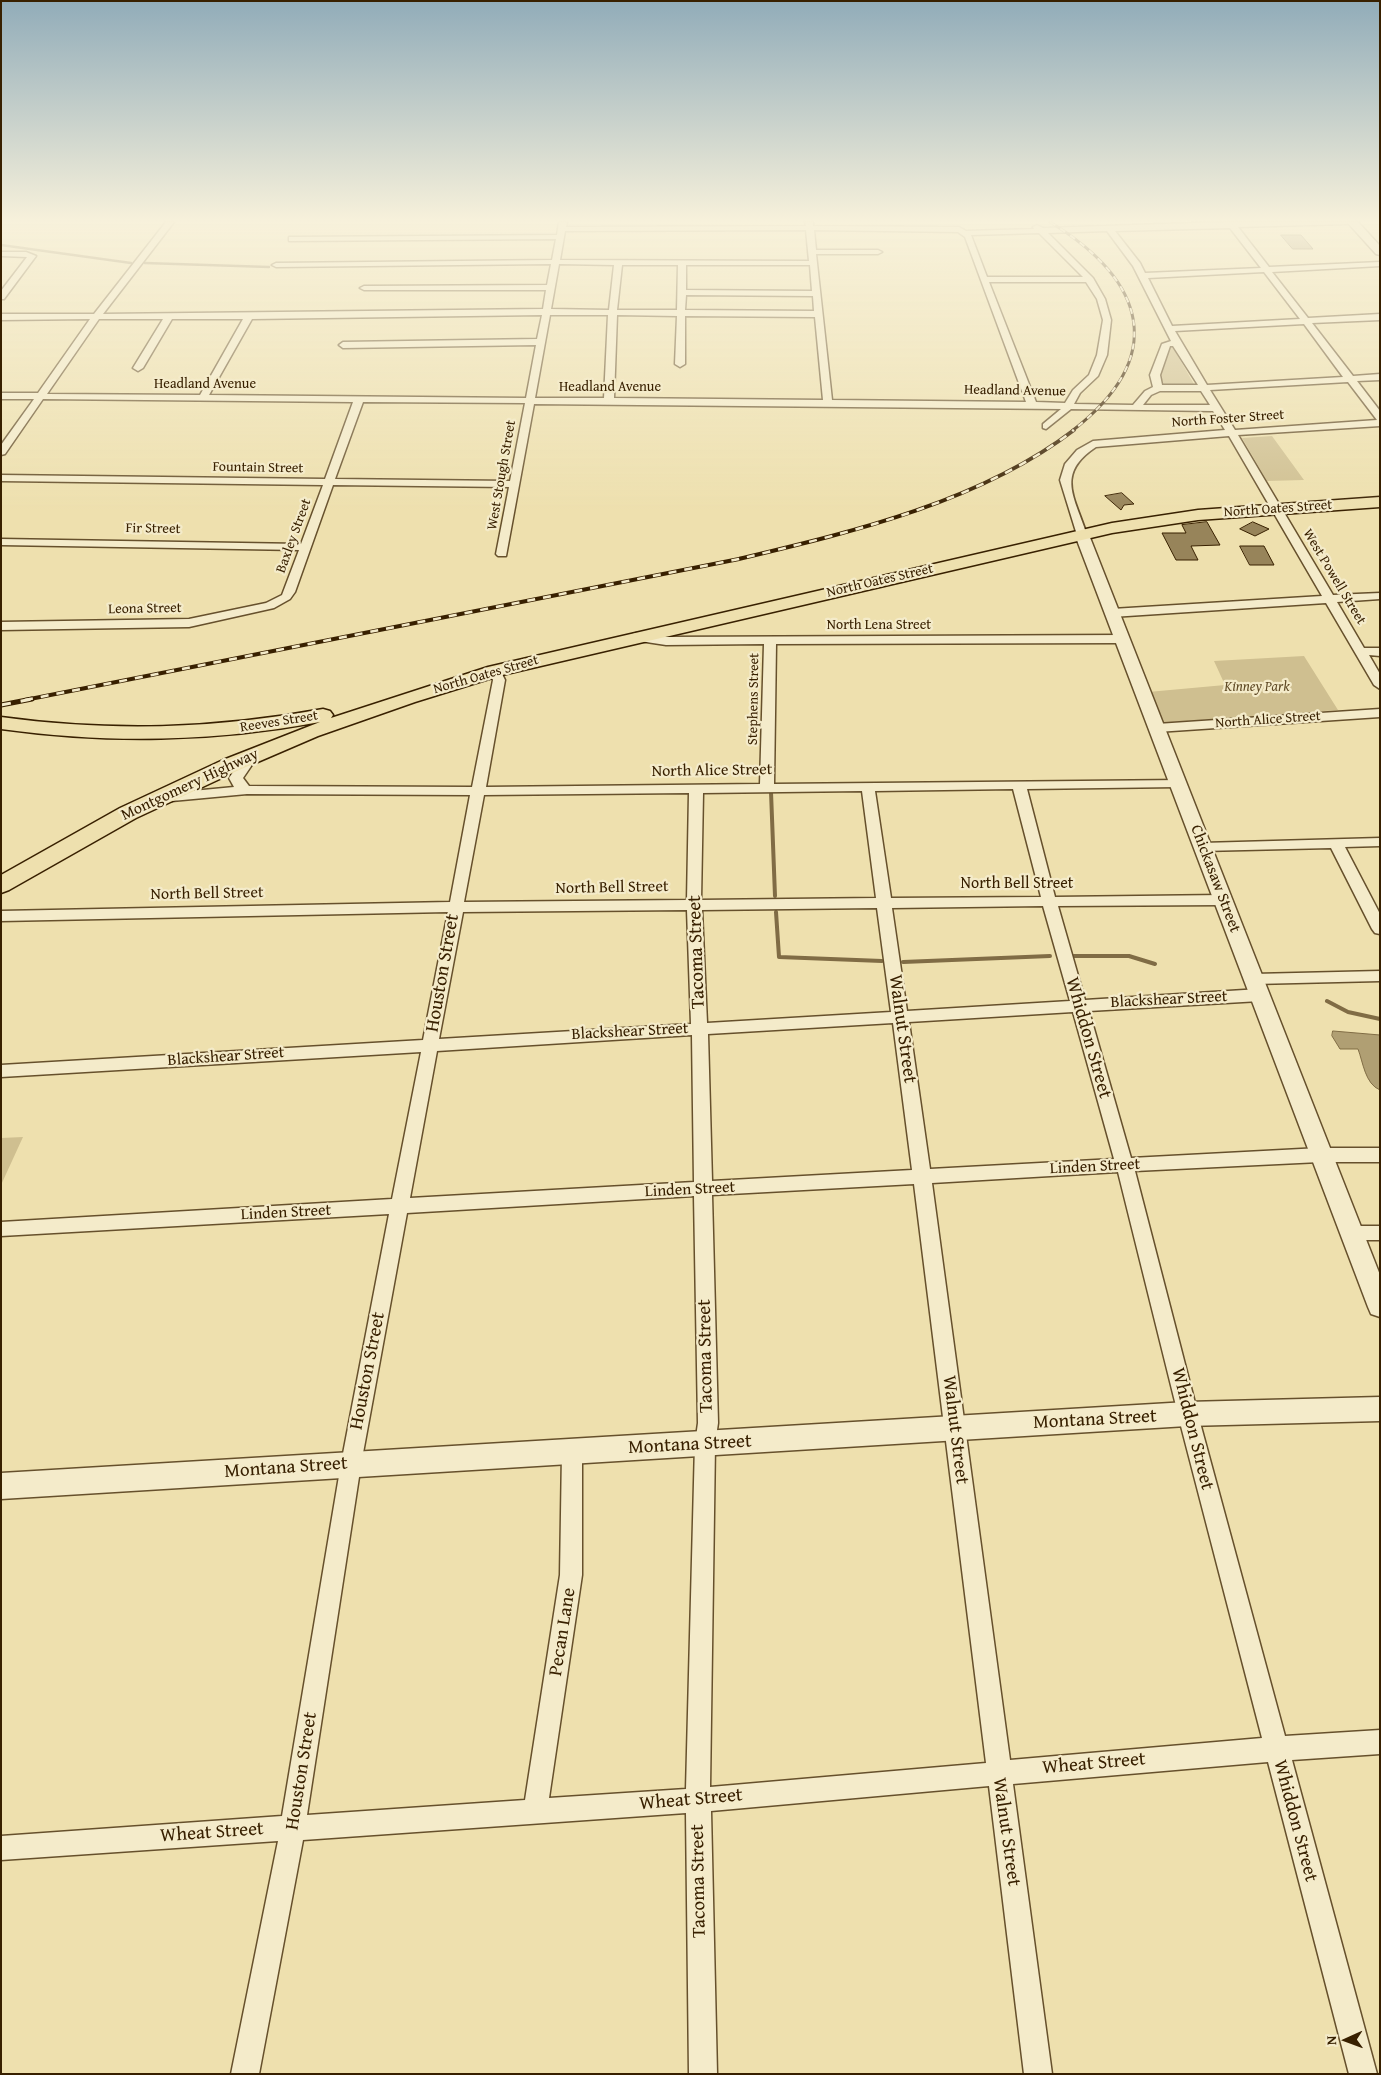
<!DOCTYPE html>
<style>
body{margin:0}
#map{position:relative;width:1381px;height:2075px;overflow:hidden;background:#eee0ae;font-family:"Gentium Book Plus",serif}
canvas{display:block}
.frame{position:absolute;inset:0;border:2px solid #382000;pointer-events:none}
.north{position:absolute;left:1321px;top:2015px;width:50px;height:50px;-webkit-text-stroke:4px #f4ebca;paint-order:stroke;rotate:268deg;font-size:14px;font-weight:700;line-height:20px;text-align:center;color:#382000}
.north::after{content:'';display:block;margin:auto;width:18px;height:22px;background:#382000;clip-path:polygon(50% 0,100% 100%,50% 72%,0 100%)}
</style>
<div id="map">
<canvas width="1381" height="2075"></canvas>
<div class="frame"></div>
<div class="north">N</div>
</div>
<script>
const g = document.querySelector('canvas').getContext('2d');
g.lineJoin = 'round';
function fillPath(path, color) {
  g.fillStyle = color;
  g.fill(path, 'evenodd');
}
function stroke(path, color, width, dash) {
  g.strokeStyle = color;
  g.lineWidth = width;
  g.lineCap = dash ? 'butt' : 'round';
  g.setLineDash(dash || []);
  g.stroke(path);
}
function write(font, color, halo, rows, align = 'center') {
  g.font = font + ' "Gentium Book Plus",serif';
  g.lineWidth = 4.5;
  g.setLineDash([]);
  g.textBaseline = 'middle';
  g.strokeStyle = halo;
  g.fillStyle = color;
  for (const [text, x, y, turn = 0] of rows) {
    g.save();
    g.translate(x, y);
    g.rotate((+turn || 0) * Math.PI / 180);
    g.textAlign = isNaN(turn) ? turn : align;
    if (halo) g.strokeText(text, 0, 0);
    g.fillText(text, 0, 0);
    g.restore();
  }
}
const green = new Path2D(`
 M 1169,346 L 1172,346 L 1194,384 L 1161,385 L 1159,376 Z
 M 1272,436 L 1304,480 L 1267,481 L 1242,438 Z
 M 1304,656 L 1338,710 L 1160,723 L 1148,692 L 1225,685 L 1214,661 Z
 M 23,1137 L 1,1185 L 1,1138 Z`);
const water = new Path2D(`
 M 1333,1031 L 1380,1035 L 1380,1090 C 1365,1084 1363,1062 1358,1049 L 1340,1049 L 1332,1036 Z`);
const streamFar1 = new Path2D(`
 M 1,245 L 131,263
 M 145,263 L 269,267`);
const stream = new Path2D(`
 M 771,792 L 775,896
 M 776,912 L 779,957 L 882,961
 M 1074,956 L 1129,956 L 1155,964
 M 903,962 L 1050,956
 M 1327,1001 L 1348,1012 L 1380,1019`);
const building = new Path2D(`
 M 1281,235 L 1301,235 L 1313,249 L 1293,249 Z
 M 1122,493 L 1134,504 L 1124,505 L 1121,510 L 1105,496 Z
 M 1207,522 L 1220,545 L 1191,546 L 1198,560 L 1176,560 L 1162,533 L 1186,533 L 1182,525 Z
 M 1253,522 L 1269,529 L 1255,536 L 1240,529 Z
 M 1240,546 L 1264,546 L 1274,565 L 1250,565 Z`);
const minor = new Path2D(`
 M 166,222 L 174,222 L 103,314 L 543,309 L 546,290 L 364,290 L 360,288 L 364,286 L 547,285 L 551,264 L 276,267 L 272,265 L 276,263 L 552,260 L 556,239 L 289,241 L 289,237 L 292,237 L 557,235 L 559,222 L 567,222 L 566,227 L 806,226 L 805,222 L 813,222 L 813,226 L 959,227 L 966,231 L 1034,229 L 1033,227 L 1037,225 L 1043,228 L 1226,222 L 1351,222 L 1347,224 L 1238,227 L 1269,267 L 1380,262 L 1380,266 L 1272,272 L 1308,318 L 1380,314 L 1380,320 L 1312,323 L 1353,376 L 1380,374 L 1380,380 L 1357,381 L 1380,411 L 1380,426 L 1238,435 L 1333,595 L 1380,593 L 1380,599 L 1337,602 L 1364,648 L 1380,648 L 1380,656 L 1369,655 L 1380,674 L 1380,689 L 1374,685 L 1326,603 L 1112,617 L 1106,613 L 1112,609 L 1322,596 L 1229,436 L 1096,447 C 1055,474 1075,497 1087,535 L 1082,538 L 1077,535 L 1060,480 L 1065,464 L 1077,450 L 1093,441 L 1225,430 L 1213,411 L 1071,409 L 1046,429 L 1043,428 L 1043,424 L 1061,409 L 534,404 L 506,556 L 498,556 L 496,554 L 509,487 L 333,485 L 295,592 L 290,599 L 274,608 L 189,627 L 1,630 L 1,622 L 189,619 L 266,603 L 282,595 L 299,550 L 1,545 L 1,539 L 301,544 L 323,485 L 1,481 L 1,475 L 325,479 L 353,402 L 43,399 L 5,454 L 1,455 L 1,445 L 34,399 L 1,399 L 1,393 L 38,393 L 90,319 L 1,320 L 1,314 L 94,314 ZM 1230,228 L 1261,268 L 1145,273 L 1140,263 L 1115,231 ZM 806,230 L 809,261 L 560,260 L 565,231 ZM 814,230 L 958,232 L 965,237 L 1026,402 L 832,400 L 816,254 L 878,254 L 882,252 L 878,250 L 816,250 ZM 1107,231 L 1133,266 L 1171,341 L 1162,344 L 1150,375 L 1153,387 L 1145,391 L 1133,405 L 1074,404 L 1080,393 L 1098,376 L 1107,355 L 1111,320 L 1105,299 L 1093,278 L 1048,233 ZM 1039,233 L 1083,277 L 987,277 L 971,235 ZM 559,264 L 614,265 L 609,310 L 551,309 ZM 622,265 L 678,265 L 677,310 L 617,310 ZM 686,265 L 810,265 L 812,291 L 686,290 ZM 1264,272 L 1300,319 L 1172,326 L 1148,278 ZM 989,282 L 1086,282 L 1097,299 L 1103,320 L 1097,355 L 1089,375 L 1073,390 L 1065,403 L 1036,402 ZM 686,295 L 813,296 L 814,311 L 685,310 ZM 542,315 L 537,339 L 343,342 L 339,345 L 343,348 L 536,345 L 526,398 L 209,395 L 252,319 ZM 550,315 L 608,315 L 604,398 L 535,398 ZM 617,315 L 677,316 L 675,364 L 680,367 L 685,364 L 685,316 L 815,317 L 823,400 L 614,398 ZM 99,319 L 163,319 L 133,368 L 138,371 L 143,368 L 172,319 L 243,319 L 200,395 L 47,394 ZM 1304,324 L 1343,377 L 1207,385 L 1175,331 ZM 1170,346 L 1173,346 L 1198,385 L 1162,385 L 1160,375 ZM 1348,382 L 1377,420 L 1235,430 L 1210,390 ZM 1160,391 L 1201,391 L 1210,405 L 1143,405 L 1151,395 ZM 363,402 L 525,403 L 510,481 L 335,479 Z
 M 1,252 L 26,252 L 36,256 L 4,299 L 1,299 L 1,291 L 27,257 L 1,256 Z
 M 637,633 L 666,637 L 1122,635 L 1128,639 L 1122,643 L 776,644 L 774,784 L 1183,780 L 1185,783 L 1183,786 L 1178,787 L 1027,789 L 1055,897 L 1223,895 L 1228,897 L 1230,900 L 1228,903 L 1223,905 L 1058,906 L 1085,1000 L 1260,989 L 1266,991 L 1268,995 L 1266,999 L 1260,1001 L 1089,1011 L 1131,1158 L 1320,1148 L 1380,1148 L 1380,1162 L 1320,1162 L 1135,1171 L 1202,1430 L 1285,1736 L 1380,1730 L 1380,1754 L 1292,1760 L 1377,2074 L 1349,2074 L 1268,1762 L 1013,1784 L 1052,2074 L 1024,2074 L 989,1786 L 711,1811 L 717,2074 L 689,2074 L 686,1813 L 303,1840 L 259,2074 L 231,2074 L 278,1841 L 1,1860 L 1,1836 L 282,1816 L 341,1464 L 389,1214 L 1,1236 L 1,1222 L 392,1199 L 421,1052 L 1,1077 L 1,1065 L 423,1040 L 448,912 L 1,921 L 1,911 L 450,902 L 470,795 L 247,794 L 161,802 L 154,798 L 161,794 L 234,787 L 229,778 L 246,753 L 251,752 L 258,756 L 243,778 L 249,786 L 472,787 L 493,680 L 489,671 L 495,667 L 499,668 L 505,680 L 486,787 L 760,784 L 764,644 L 666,645 L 633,640 L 631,637 L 633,634 ZM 1013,789 L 1041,897 L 891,898 L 875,791 ZM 862,791 L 876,898 L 701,900 L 703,793 ZM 689,793 L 687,900 L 464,902 L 484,795 ZM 1043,906 L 1070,1001 L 907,1011 L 892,908 ZM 877,908 L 891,1012 L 707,1023 L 702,910 ZM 687,910 L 691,1024 L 439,1039 L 463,912 ZM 1073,1012 L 1114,1159 L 930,1169 L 909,1022 ZM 893,1023 L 912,1170 L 712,1181 L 708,1034 ZM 692,1035 L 694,1182 L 410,1198 L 437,1051 ZM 1118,1172 L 1182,1430 L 1262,1738 L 1010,1760 L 932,1183 ZM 914,1184 L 986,1763 L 710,1787 L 715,1444 L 718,1423 L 712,1195 ZM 694,1196 L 698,1423 L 695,1444 L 686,1789 L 549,1798 L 582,1575 L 582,1452 L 579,1445 L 572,1443 L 565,1445 L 562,1452 L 560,1575 L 525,1800 L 307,1815 L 361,1464 L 407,1213 Z
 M 1380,709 L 1380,717 L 1157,732 L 1151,728 L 1157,724 Z
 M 1380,838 L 1380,846 L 1345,847 L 1380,914 L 1380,934 L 1375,933 L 1372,929 L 1331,848 L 1202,851 L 1197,850 L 1195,847 L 1197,844 L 1202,843 Z
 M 1380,971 L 1380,981 L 1254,984 L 1248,983 L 1246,979 L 1248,975 L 1254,974 Z
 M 1351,1226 L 1380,1226 L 1380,1240 L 1351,1240 L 1345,1238 L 1342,1233 L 1345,1228 Z`);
const tertiary = new Path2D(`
 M 1347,222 L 1358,222 L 1380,246 L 1380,255 L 1376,254 Z
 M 1082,531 L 1087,532 L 1089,535 L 1380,1275 L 1380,1317 L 1371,1314 L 1368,1307 L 1075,535 L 1077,532 Z
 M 1380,1397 L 1380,1421 L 1187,1426 L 1,1499 L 1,1473 L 1187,1402 Z`);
const primary = new Path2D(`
 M 1380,497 L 1380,507 L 1198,520 L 1112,533 L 502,675 L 415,702 L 318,736 L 239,770 L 136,818 L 9,890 L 1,893 L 1,875 L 120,808 L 223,760 L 320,722 C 212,742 110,744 1,729 L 1,717 C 112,732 214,729 323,709 L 330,711 L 333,715 L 331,718 L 488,667 L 1112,523 L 1198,510 Z`);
const railFar2 = new Path2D(`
 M 1050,222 C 1146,281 1169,356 1072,431`);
const railFar1 = new Path2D(`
 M 25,700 L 739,559 C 852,532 980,502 1074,430`);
const rail = new Path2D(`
 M 1,705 L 32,699`);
const farStreetnames = [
 ["Headland Avenue",205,384],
 ["Headland Avenue",610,387],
 ["Headland Avenue",1015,391,1],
 ["North Foster Street",1228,419,-4],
 ["Fountain Street",258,468,1],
 ["West Stough Street",502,475,-80],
 ["North Oates Street",1278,509,-4],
 ["Fir Street",153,529,1],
 ["Baxley Street",294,536,-70],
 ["West Powell Street",1334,577,59],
 ["North Oates Street",880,581,-13],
 ["Leona Street",145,609,-1],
 ["North Lena Street",879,625],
 ["North Oates Street",486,675,-16],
 ["Stephens Street",754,699,-89],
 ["North Alice Street",1268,720,-4],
 ["Reeves Street",279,722,-9]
];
const farParknames = [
 ["Kinney Park",1257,687]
];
const streetNames = [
 ["North Alice Street",712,771,-1],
 ["Montgomery Highway",190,785,-25],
 ["Chickasaw Street",1215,879,69],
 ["North Bell Street",1017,884],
 ["North Bell Street",612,888,-1],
 ["North Bell Street",207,894,-1],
 ["Blackshear Street",1169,1000,-3],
 ["Blackshear Street",630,1032,-3],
 ["Blackshear Street",226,1057,-4],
 ["Linden Street",1095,1167,-3],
 ["Linden Street",690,1190,-3],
 ["Linden Street",286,1213,-3]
];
const nearStreetnames = [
 ["Tacoma Street",697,952,-92],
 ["Houston Street",443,973,-80],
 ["Walnut Street",902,1029,82],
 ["Whiddon Street",1088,1038,74],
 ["Tacoma Street",706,1356,-91],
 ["Houston Street",368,1371,-79],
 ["Montana Street",1095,1420,-3],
 ["Whiddon Street",1192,1429,76],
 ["Walnut Street",955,1430,83],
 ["Montana Street",690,1445,-3],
 ["Montana Street",286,1468,-4],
 ["Pecan Lane",563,1632,-81],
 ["Wheat Street",1094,1764,-5],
 ["Houston Street",302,1771,-81],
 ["Wheat Street",691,1800,-5],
 ["Whiddon Street",1295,1821,75],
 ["Walnut Street",1006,1832,82],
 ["Wheat Street",212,1833,-4],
 ["Tacoma Street",699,1881,-91]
];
fillPath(green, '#cfbf90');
fillPath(water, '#b09f73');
stroke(water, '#806c45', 1);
stroke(streamFar1, '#806c45', 2.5);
stroke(stream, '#806c45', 4);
fillPath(building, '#97845a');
stroke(building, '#382000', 1);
stroke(minor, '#66502c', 3);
stroke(tertiary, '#66502c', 3);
stroke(primary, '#382000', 3);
fillPath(minor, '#f4ebca');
fillPath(tertiary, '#f4ebca');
fillPath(primary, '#eee0ae');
stroke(railFar2, '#382000', 3);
stroke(railFar1, '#382000', 4);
stroke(rail, '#382000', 5);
stroke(railFar2, '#f4ebca', 2, [6]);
stroke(railFar1, '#f4ebca', 2.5, [8]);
stroke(rail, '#f4ebca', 3, [10]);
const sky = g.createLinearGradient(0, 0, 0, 513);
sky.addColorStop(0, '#91acb9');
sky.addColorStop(0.43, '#f7f1db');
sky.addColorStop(1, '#f7f1db00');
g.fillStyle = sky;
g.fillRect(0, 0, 1381, 513);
write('14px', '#382000', '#f4ebca', farStreetnames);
write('italic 14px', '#5e4824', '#f4ebca', farParknames);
write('16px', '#382000', '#f4ebca', streetNames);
write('19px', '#382000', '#f4ebca', nearStreetnames);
</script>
